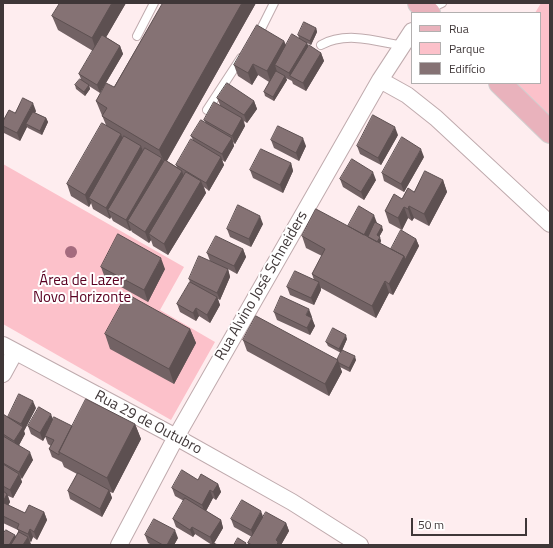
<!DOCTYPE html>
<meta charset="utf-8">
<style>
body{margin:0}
#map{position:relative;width:553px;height:548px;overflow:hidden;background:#feedef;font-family:"Titillium Web",sans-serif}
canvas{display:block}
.frame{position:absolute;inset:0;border:4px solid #3f3738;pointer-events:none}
.legend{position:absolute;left:411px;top:12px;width:130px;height:72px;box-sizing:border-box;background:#fff;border:1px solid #b2afaf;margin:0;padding:5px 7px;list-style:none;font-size:12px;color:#3f3738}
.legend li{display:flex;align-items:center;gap:8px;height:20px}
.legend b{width:20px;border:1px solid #b2afaf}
.scale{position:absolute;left:411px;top:518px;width:116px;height:18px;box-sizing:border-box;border:2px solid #3f3738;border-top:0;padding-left:5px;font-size:12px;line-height:14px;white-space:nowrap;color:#3f3738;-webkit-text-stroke:3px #fff;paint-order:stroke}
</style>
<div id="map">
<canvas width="553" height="548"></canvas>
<div class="frame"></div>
<ul class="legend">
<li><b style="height:5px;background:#e9b2bc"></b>Rua</li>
<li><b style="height:11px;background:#fcc1ca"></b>Parque</li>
<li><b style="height:11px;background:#857274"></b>Edifício</li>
</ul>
<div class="scale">50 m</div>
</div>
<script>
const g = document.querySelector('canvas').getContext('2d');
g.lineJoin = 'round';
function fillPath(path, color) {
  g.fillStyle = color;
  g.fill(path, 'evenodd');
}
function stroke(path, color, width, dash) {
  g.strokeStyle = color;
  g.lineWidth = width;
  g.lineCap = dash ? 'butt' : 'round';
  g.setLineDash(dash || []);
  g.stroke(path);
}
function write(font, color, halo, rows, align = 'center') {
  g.font = font + ' "Titillium Web",sans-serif';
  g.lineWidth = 4;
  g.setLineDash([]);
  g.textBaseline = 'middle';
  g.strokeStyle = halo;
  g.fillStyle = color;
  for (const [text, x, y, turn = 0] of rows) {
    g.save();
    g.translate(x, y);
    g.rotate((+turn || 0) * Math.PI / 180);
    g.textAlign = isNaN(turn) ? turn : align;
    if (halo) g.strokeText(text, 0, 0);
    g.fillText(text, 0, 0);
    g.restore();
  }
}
const green = new Path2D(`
 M 541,3 L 550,3 L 550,132 L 500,83 L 540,83 L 540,13 L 535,13 Z
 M 3,164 L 184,267 L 160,310 L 215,342 L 171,420 L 3,324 Z`);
const lane = new Path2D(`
 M 427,10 L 442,3
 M 256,35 L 262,27 L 274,3
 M 137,36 L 154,3
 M 321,45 C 346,31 376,41 403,46
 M 207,110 L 241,58`);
const street = new Path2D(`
 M 380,80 L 407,95 L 436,118 L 550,224
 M 3,345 L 176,437 L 292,502 L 360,545
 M 3,374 L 15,352
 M 119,545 L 176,437 L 380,80 L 412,31`);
const primary = new Path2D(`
 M 419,3 L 429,13
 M 500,83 L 550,132`);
const trees = [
 [71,252]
];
const wall = new Path2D(`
 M 60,3 L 126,3 L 106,37 L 120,46 L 123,54 L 100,93 L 89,86 L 90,89 L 85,96 L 76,89 L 75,85 L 81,79 L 79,74 L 93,51 L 58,30 L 52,16 Z
 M 163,3 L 256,3 L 167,161 L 177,167 L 176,165 L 193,140 L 191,136 L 206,123 L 204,120 L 220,105 L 217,98 L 254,101 L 257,109 L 247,123 L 244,121 L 245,126 L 235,144 L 233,142 L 234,146 L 225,162 L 222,160 L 224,165 L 209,191 L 204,187 L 206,193 L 168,255 L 153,246 L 151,240 L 149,243 L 132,232 L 131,230 L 130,231 L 113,221 L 111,217 L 110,219 L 93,209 L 91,203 L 89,207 L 71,196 L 67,184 L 106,125 L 96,101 L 114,87 Z
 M 316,28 L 317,32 L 311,45 L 307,43 L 308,46 L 321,53 L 324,61 L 306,91 L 293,84 L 292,81 L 286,78 L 287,80 L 274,101 L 265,96 L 264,92 L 269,82 L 258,75 L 252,85 L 238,76 L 234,65 L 284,41 L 286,45 L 299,38 L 298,35 Z
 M 36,111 L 35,113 L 46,118 L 48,122 L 42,135 L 28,128 L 27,127 L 20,141 L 4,133 L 3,130 L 3,121 L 15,113 Z
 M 398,135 L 381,165 L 360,154 L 357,146 Z
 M 271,140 L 306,146 L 299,161 L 274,148 Z
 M 424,157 L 404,192 L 384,181 L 382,173 Z
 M 291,163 L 293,171 L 283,193 L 253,178 L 250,170 Z
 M 340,179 L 376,180 L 364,200 L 343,187 Z
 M 443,180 L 447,192 L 429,226 L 414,218 L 412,221 L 408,218 L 402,230 L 389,223 L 385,211 L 402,199 L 414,192 Z
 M 377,223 L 383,230 L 379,237 L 381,241 L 380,244 L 391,249 L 416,239 L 419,246 L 393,295 L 389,293 L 376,318 L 321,288 L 321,290 L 314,305 L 290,295 L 287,287 L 314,280 L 312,274 L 322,256 L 306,248 L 302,236 L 348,226 Z
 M 263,224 L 251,247 L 230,237 L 227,229 Z
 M 243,249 L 246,257 L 237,274 L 228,269 L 230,277 L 220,300 L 218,299 L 220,305 L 210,323 L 199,316 L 196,321 L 180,312 L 177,304 L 190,282 L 189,279 L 222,267 L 210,261 L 207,253 Z
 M 101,267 L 165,269 L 148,302 L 105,278 Z
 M 274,312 L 312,317 L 311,318 L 315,326 L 310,335 L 277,320 Z
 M 190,329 L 196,343 L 174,384 L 110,349 L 105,334 Z
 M 347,339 L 342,350 L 356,360 L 350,372 L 340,367 L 342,372 L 329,396 L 247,351 L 243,340 L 337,360 L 341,353 L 328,346 L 326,342 Z
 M 36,408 L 24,431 L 25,434 L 19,445 L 33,460 L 21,479 L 22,482 L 13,498 L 8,496 L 10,502 L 8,505 L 25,513 L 44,512 L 47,520 L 37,540 L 33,537 L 31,542 L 30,541 L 31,545 L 3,545 L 15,535 L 16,537 L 18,532 L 18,530 L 3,523 L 3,415 L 8,417 Z
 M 53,420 L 72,426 L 135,424 L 141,439 L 113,493 L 110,492 L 112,498 L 102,517 L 70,499 L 68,491 L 77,474 L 64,467 L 62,462 L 52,457 L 49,449 L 51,446 L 48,444 L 45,436 L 43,441 L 31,434 L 28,426 Z
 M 198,480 L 218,484 L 221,492 L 216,500 L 213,498 L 206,511 L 221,520 L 223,528 L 214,543 L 212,545 L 195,534 L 193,537 L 176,527 L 173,519 L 184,501 L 175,496 L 172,488 Z
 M 263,517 L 286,523 L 289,531 L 281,545 L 249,545 L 248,543 L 252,537 L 234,527 L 231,519 Z
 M 145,535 L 178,538 L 174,545 L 152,545 L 148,543 Z`);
const shadedWall = new Path2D(`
 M 112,3 L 126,3 L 97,53 L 92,38 Z
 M 242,3 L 256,3 L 165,164 L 159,150 Z
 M 316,28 L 317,32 L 311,45 L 310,41 Z
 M 284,41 L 288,52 L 275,65 L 277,72 L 271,83 L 267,71 Z
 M 307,43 L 310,50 L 290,76 L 292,81 L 289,73 Z
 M 120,46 L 123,54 L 100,93 L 97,85 Z
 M 321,53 L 324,61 L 306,91 L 303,83 Z
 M 253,64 L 258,75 L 252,85 L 248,73 Z
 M 285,76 L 287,80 L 274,101 L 273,97 Z
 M 89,85 L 90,89 L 85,96 L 84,92 Z
 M 254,101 L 257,109 L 247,123 L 244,115 Z
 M 33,103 L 36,111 L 28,125 L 26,124 L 27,127 L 20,141 L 17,133 Z
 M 46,118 L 48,122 L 42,135 L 40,131 Z
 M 242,118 L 245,126 L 235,144 L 232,136 Z
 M 395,127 L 398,135 L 381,165 L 378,158 Z
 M 121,134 L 125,146 L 89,198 L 91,203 L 89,207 L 85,195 Z
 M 232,138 L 234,146 L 225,162 L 222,154 Z
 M 303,138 L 306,146 L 299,161 L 296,153 Z
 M 141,146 L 145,157 L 108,210 L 111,217 L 110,219 L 106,208 Z
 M 421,149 L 424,157 L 404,192 L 401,184 Z
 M 221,157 L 224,165 L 209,191 L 206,183 Z
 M 162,158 L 166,170 L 128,221 L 131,230 L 130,231 L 126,220 Z
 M 291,163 L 293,171 L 283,193 L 280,185 Z
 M 182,171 L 186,182 L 149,234 L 151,240 L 149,243 L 145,232 Z
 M 373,172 L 376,180 L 364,200 L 361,192 Z
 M 443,180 L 447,192 L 429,226 L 424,214 Z
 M 201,181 L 206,193 L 168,255 L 164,244 Z
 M 409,206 L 414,218 L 412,221 L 408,209 Z
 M 404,207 L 408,218 L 402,230 L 398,218 Z
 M 374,215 L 377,223 L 367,241 L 363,236 Z
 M 260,216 L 263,224 L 251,247 L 249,239 Z
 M 382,226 L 383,230 L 378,239 L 377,235 Z
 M 380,237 L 381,241 L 377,250 L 376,246 Z
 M 416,239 L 419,246 L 393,295 L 389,284 L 404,256 Z
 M 243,249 L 246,257 L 237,274 L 234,266 Z
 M 161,258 L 165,269 L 148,302 L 144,290 Z
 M 228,269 L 230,277 L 220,300 L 217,293 Z
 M 385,281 L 389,293 L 376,318 L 372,306 Z
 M 319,282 L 321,290 L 314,305 L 311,298 Z
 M 217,297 L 220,305 L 210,323 L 207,315 Z
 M 196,308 L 199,316 L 196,321 L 193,313 Z
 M 309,309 L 312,317 L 309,323 L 306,315 Z
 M 312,318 L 315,326 L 310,335 L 307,328 Z
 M 190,329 L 196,343 L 174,384 L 169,369 Z
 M 346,335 L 347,339 L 341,353 L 339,349 Z
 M 355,356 L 356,360 L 350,372 L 349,368 Z
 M 338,360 L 342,372 L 329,396 L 325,384 Z
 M 33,401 L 36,408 L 24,431 L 25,434 L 17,449 L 14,441 L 23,427 L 21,424 Z
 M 51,414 L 54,422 L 43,441 L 40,433 Z
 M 135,424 L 141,439 L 113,493 L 107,478 Z
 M 30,452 L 33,460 L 22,479 L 19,472 Z
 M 19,474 L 22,482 L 13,498 L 10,490 Z
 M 218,484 L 221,492 L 216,500 L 213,492 Z
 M 109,490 L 112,498 L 102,517 L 100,509 Z
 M 210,490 L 213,498 L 205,513 L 202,505 Z
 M 7,494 L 10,502 L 3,516 L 3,502 Z
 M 261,511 L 264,519 L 254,538 L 251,530 Z
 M 44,512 L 47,520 L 37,540 L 34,532 Z
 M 221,520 L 223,528 L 213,545 L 210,537 Z
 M 286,523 L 289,531 L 281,545 L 277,545 L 276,540 Z
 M 192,527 L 195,534 L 193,537 L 190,530 Z
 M 30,529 L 33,537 L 31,542 L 28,534 Z
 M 175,530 L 178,538 L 174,545 L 167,545 Z
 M 15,535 L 18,543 L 17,545 L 9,545 Z
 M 28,537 L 31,545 L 23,545 Z`);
const building = new Path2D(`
 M 60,3 L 112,3 L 92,38 L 52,16 Z
 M 163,3 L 242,3 L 159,150 L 102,116 L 107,108 L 96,101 L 106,83 L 114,87 Z
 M 304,22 L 316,28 L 310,41 L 298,35 Z
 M 257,25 L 284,41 L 267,71 L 253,64 L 248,73 L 234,65 Z
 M 292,34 L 307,43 L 289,73 L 275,65 Z
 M 102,35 L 120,46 L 97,85 L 79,74 Z
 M 309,45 L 321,53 L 303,83 L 290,76 Z
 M 276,71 L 285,76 L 273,97 L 264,92 Z
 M 80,79 L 89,85 L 84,92 L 75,85 Z
 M 227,83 L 254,101 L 244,115 L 217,98 Z
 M 23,98 L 33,103 L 17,133 L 3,126 L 3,121 L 9,110 L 15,113 Z
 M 214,102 L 242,118 L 232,136 L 204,120 Z
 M 33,112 L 46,118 L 40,131 L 26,124 Z
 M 373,115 L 395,127 L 378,158 L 357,146 Z
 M 201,120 L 232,138 L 222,154 L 191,136 Z
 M 102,123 L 121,134 L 85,195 L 67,184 Z
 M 278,126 L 303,138 L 296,153 L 271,140 Z
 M 124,136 L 141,146 L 106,208 L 89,198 Z
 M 402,137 L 421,149 L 401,184 L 382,173 Z
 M 191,139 L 221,157 L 206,183 L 176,165 Z
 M 145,148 L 162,158 L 126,220 L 108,210 Z
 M 261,149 L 291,163 L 280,185 L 250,170 Z
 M 352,159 L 373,172 L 361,192 L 340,179 Z
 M 165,160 L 182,171 L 145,232 L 128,221 Z
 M 425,171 L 443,180 L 424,214 L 409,206 L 408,209 L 404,207 L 398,218 L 385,211 L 394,194 L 402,199 L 408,188 L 414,192 Z
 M 186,172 L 201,181 L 164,244 L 149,234 Z
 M 238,205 L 260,216 L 249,239 L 227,229 Z
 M 359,206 L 374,215 L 364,235 L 348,226 Z
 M 316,209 L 404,256 L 389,284 L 385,281 L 372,306 L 312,274 L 325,249 L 302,236 Z
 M 375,222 L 382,226 L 377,235 L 380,237 L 377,242 L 368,237 Z
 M 401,230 L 416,239 L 405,260 L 404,256 L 391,249 Z
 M 118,234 L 161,258 L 144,290 L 101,267 Z
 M 216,236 L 243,249 L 234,266 L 207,253 Z
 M 199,256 L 228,269 L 217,293 L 189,279 Z
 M 295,271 L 319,282 L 311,298 L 287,287 Z
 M 190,282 L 217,297 L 207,315 L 196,308 L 193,313 L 177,304 Z
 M 127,294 L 190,329 L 169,369 L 105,334 Z
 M 281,296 L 309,309 L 306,315 L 312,318 L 307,328 L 274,312 Z
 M 256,316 L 338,360 L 325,384 L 243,340 Z
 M 333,328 L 346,335 L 339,349 L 326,342 Z
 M 342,350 L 355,356 L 349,368 L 339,363 L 337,360 Z
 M 19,394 L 33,401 L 21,424 L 8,417 Z
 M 86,399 L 135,424 L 107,478 L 59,452 Z
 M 39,407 L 51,414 L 40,433 L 28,426 Z
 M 3,414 L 23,427 L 14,441 L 3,434 Z
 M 54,417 L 72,426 L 59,452 L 59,455 L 49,449 L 54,440 L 45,436 Z
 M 3,436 L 30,452 L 19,472 L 3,463 Z
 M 3,464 L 19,474 L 10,490 L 3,486 Z
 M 182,470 L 198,480 L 201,474 L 218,484 L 213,492 L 210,490 L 202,505 L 172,488 Z
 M 78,473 L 109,490 L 100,509 L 68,491 Z
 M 3,491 L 7,494 L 3,502 Z
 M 185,498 L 221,520 L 210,537 L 192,527 L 190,530 L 173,519 Z
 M 242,500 L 261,511 L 251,530 L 231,519 Z
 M 4,503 L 25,513 L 29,505 L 44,512 L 34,532 L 30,529 L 28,534 L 17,529 L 19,524 L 3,516 L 3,506 Z
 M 266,512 L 286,523 L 276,540 L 278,542 L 277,545 L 252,545 L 248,543 Z
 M 154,519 L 175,530 L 167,545 L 163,545 L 145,535 Z
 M 6,530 L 15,535 L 9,545 L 3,545 L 3,534 Z
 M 19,532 L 28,537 L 23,545 L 11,545 Z
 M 238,538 L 246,543 L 245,545 L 234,545 Z
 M 213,543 L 218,545 L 212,545 Z`);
const parkNames = [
 ["Área de Lazer",82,281],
 ["Novo Horizonte",82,298]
];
const streetNames = [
 ["Rua Alvino José Schneiders",262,286,-60],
 ["Rua 29 de Outubro",148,423,28]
];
fillPath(green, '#fcc1ca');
stroke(lane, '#bfaaad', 10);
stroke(street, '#bfaaad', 18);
stroke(primary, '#d1cfcf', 24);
stroke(lane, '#fff', 8);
stroke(street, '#fff', 16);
stroke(primary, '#e9b2bc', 22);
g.fillStyle = '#a46b7e';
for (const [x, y] of trees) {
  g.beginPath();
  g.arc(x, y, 6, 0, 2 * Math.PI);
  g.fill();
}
fillPath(wall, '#726264');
fillPath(shadedWall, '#5d5051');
fillPath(building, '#857274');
stroke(building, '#5d5051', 1);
write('15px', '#5a0021', '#fff', parkNames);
write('15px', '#3f3738', '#fff', streetNames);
</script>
